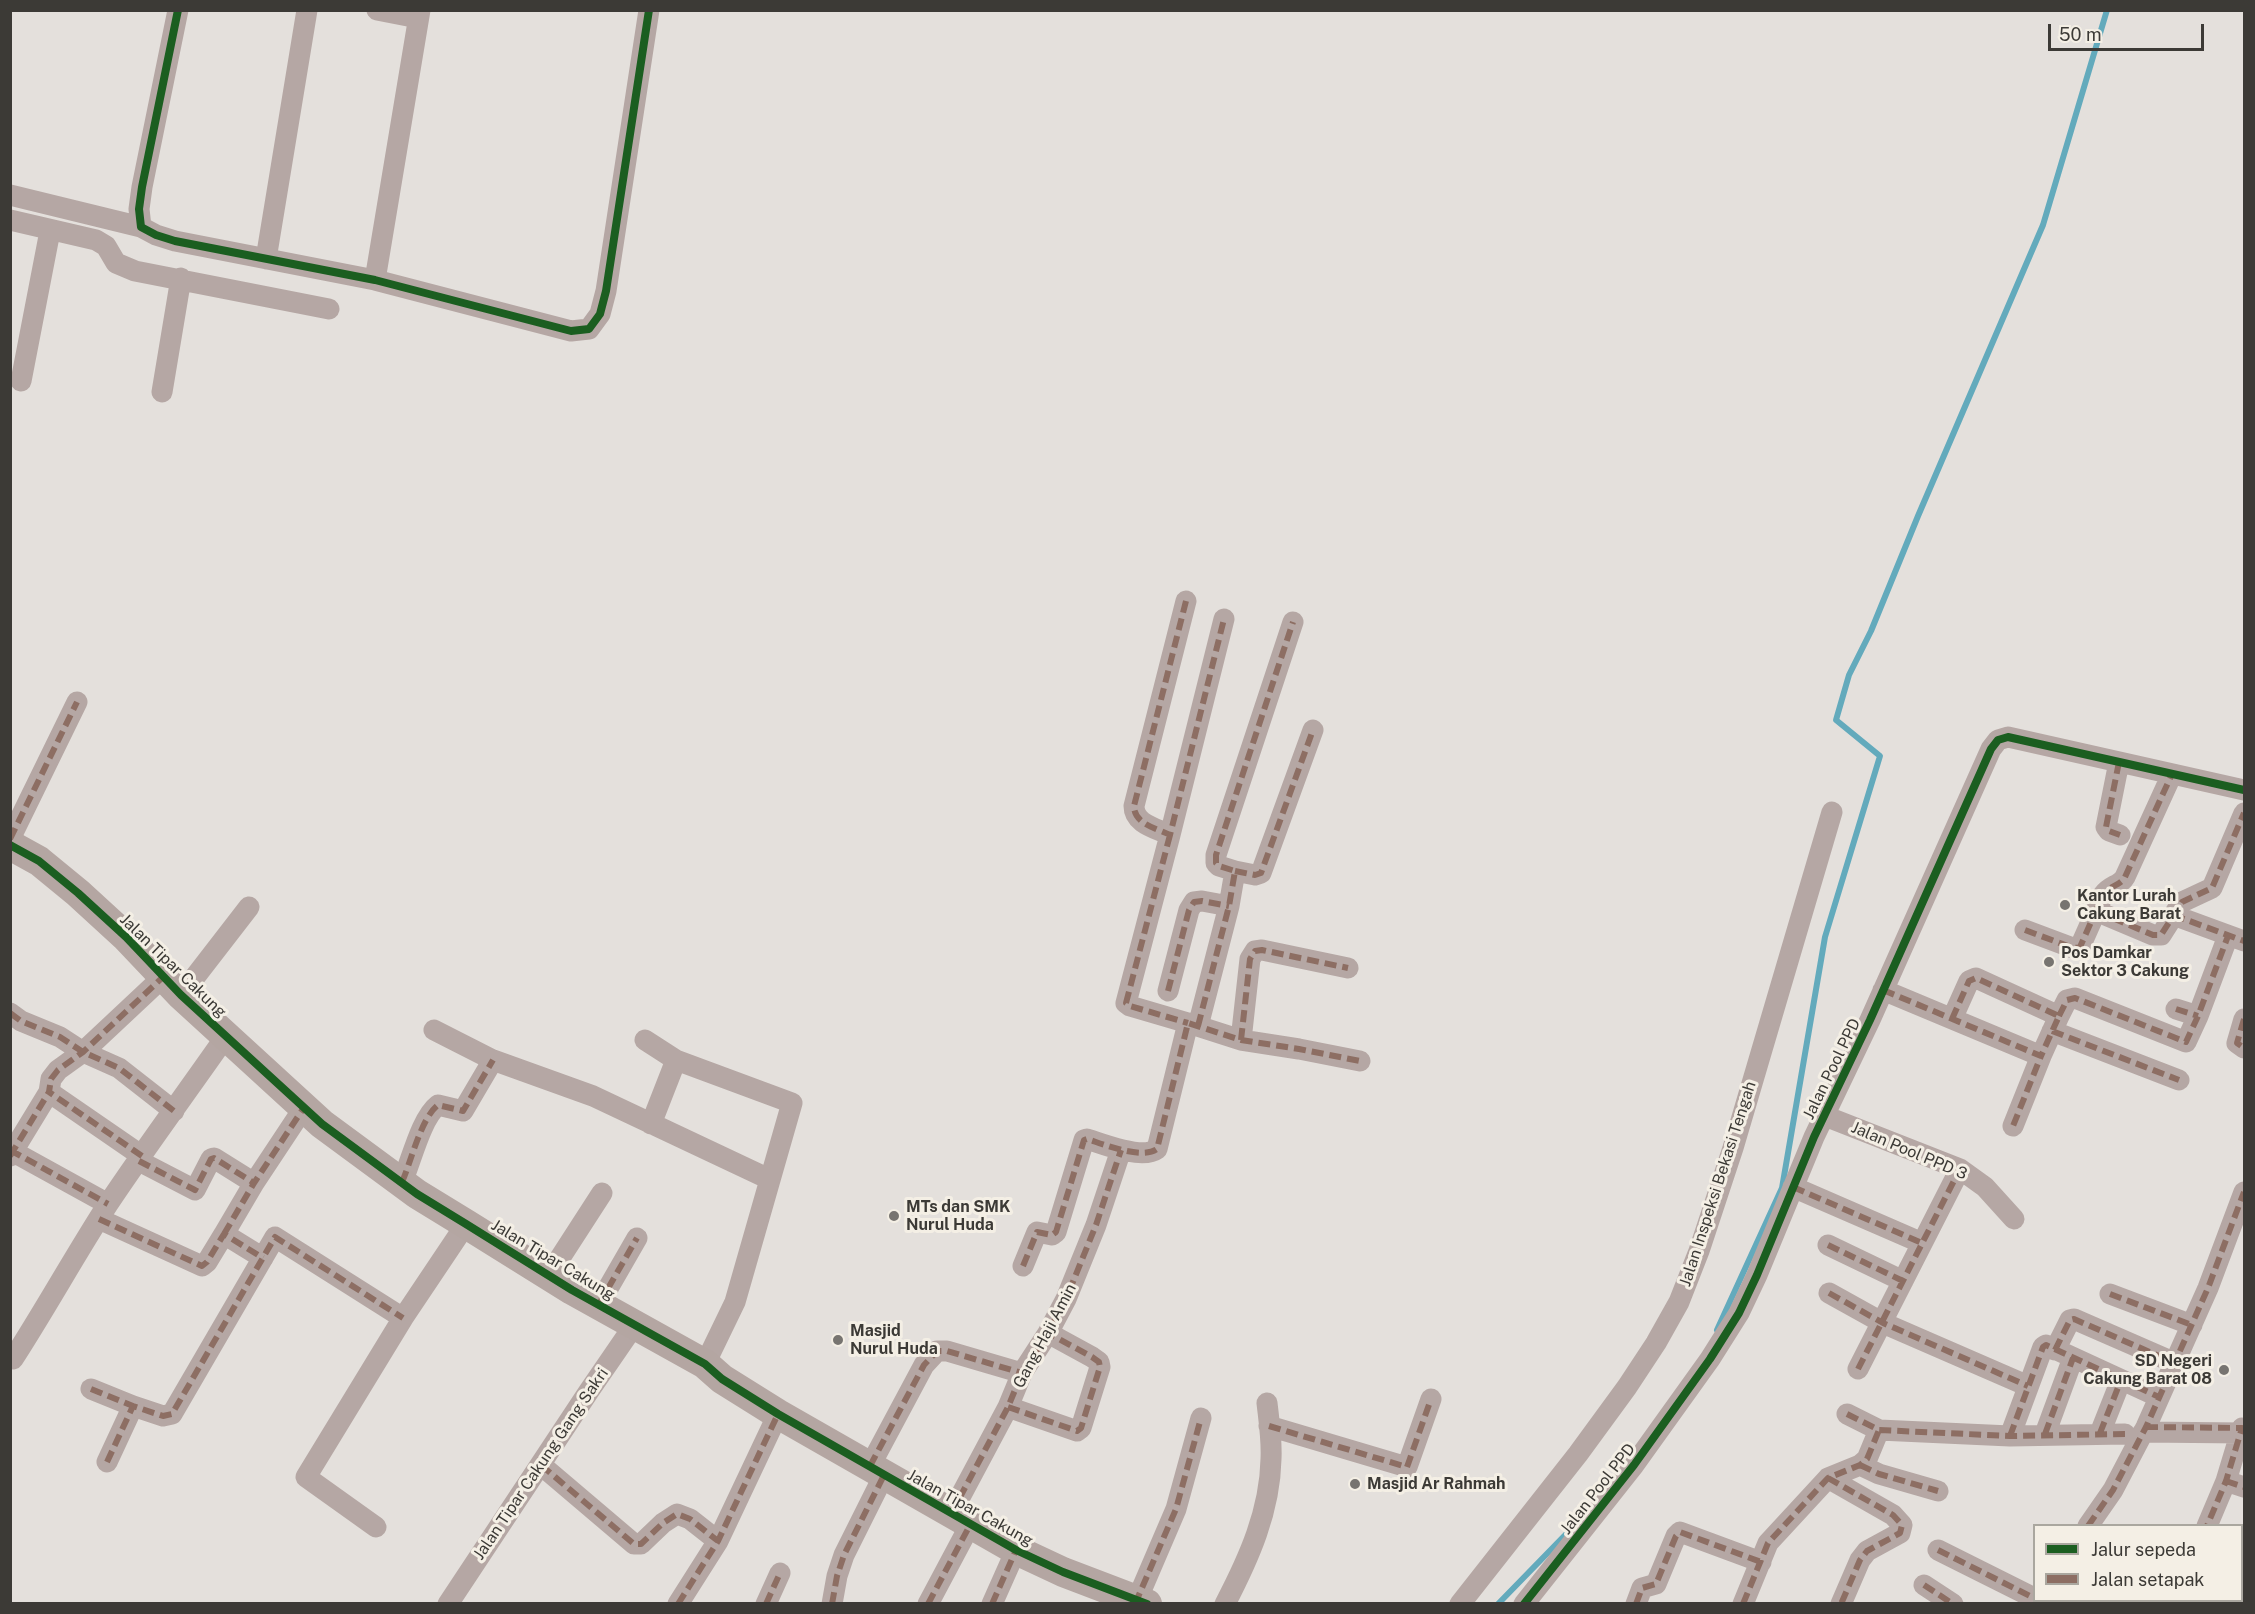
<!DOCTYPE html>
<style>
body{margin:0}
#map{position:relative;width:2255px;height:1614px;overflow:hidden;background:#e4e0dc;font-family:"Public Sans",sans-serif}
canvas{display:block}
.frame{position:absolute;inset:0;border:12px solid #3c3a36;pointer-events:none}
.legend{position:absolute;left:2033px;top:1524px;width:210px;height:78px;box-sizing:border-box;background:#f4efe5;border:2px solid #aaa79f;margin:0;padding:8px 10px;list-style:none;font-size:18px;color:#3c3a36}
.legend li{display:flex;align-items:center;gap:12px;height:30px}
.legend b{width:30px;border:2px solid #aaa79f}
.scale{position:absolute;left:2048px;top:24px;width:156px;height:27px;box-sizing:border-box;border:3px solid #3c3a36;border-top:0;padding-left:8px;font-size:18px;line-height:21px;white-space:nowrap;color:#3c3a36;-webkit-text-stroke:4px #f4efe5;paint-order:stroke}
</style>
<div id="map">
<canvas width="2255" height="1614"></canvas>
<div class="frame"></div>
<ul class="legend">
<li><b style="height:8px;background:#1b5e20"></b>Jalur sepeda</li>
<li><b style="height:8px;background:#8d6e63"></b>Jalan setapak</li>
</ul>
<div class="scale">50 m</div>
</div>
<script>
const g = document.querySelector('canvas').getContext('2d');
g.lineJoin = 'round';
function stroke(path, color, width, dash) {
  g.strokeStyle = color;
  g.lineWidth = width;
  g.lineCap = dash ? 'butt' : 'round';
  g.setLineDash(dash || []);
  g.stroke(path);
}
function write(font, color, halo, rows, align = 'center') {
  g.font = font + ' "Public Sans",sans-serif';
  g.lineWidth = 6;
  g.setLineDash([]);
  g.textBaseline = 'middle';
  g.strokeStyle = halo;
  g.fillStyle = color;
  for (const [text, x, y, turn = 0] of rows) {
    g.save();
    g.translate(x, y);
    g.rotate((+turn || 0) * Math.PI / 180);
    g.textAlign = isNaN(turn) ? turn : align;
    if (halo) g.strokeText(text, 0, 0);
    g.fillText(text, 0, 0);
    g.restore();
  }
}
const stream = new Path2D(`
 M 1717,1330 L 1782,1188 L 1825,937 L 1880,756 L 1836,720 L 1849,675 L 1871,631 L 1918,516 L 2043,225 L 2107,10
 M 1498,1604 L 1571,1529`);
const street = new Path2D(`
 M 178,10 L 142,187 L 139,209 L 141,227 L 156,235 L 175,241 L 375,280 L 571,331 L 589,329 L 600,314 L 606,291 L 649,10
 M 377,10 L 418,18
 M 10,195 L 141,227
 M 10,220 L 96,240 L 106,246 L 116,263 L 135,271 L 329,309
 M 266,259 L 307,10
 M 375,280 L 420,10
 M 21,381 L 50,231
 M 162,392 L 181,278
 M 1186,601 L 1134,806 C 1134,824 1156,828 1170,835 L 1224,619
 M 2119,762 L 2106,827 L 2109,831 L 2120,835
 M 1170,835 L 1126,1003 L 1130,1006 L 1188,1023
 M 10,839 L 77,702
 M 1235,871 L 1255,875 L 1261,873 L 1313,730
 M 2096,911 L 2153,935 L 2161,935 L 2182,902 L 2212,888 L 2244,813
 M 2173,915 L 2244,941
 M 2025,930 L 2073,948 L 2080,947 L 2103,895 C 2110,885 2120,886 2125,877 L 2172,774
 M 1883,990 L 2041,1056 L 2013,1126
 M 1168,991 L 1189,910 L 1194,902 L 1202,901 L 1229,906
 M 181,995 L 249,907
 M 2176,1009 L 2198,1016
 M 10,1013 L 21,1021 L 60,1037 L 83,1052 L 119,1068 L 174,1111
 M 2059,1016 L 2067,1000 L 2075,998 L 2186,1042 L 2198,1016 L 2228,936
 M 1952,1019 L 1969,981 L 1976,978 L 2059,1016 L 2041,1056
 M 2244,1019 L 2237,1043 L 2244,1048
 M 1198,1026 L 1229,906 L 1235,871 L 1219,866 L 1216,863 L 1216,855 L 1293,622
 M 434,1030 L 493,1060 L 593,1096 L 769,1179
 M 2052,1031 L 2179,1080
 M 645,1040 L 676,1060 L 792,1103 L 735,1302 L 705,1364
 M 1241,1040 L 1250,959 L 1255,951 L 1262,950 L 1348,968
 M 1825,1116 L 1960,1169 L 1985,1187 L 2014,1219
 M 651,1124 L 676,1060
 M 10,1150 L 108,1204
 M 10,1156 L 49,1092
 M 142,1156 L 49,1092 L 51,1079 L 58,1070 L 83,1052 L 163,977
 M 139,1161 L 195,1190 L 211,1159 L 214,1158 L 254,1183
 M 402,1182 C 411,1162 421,1118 438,1105 L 463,1111 L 493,1060
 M 1793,1187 L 1922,1243
 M 99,1219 L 202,1266 L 207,1262 L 224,1234 L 263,1258
 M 224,1234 L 254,1183 L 303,1109
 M 1828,1245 L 1903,1281
 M 1023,1266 L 1037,1232 L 1052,1235 L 1056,1232 L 1084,1140 L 1087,1139 C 1103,1144 1142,1160 1157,1149 L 1188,1023 L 1241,1040 L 1299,1049 L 1360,1061
 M 549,1275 L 602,1193
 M 1829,1293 L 1883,1323 L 2028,1386
 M 2110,1294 L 2192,1325
 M 599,1304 L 637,1238
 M 2055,1350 L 2070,1320 L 2074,1319 L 2175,1363
 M 13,1359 C 46,1308 75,1255 108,1204 C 146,1147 187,1092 226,1036
 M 1858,1369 L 1960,1169
 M 91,1389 L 133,1406
 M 1008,1407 L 1077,1431 L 1081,1428 L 1100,1367 L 1099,1362 L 1092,1357 L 1048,1333
 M 1847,1414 L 1879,1430 L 2010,1436 L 2125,1434
 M 1269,1426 L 1407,1467 L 1431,1399
 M 2143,1432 L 2244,1433
 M 2100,1433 L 2121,1380
 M 2045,1434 L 2073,1358
 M 2010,1436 L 2043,1347 L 2046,1345 L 2159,1397
 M 107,1462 L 133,1406 L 163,1416 L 172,1414 L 275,1237 L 403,1318
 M 541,1465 L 634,1544 L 641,1544 L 663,1523 L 677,1514 L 690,1519 L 718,1541
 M 1860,1465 L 1879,1474 L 1938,1491
 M 870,1466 L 924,1365 L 937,1351 L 947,1351 L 1022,1373
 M 1828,1478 L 1893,1515 L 1902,1525 L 1900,1533 L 1867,1551 L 1860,1560 L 1841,1604
 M 2226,1481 L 2244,1487
 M 951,1514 L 1008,1407 L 1022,1373 L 1048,1333 L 1066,1299 L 1096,1225 L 1121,1150
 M 2088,1526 L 2113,1490 L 2146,1427 L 2208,1288 L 2244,1192
 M 2207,1526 L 2226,1481 L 2242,1428
 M 376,1527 L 306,1477 L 403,1318 L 466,1224
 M 1938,1550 L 2034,1598
 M 1924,1585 L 1953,1604
 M 1137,1600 L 1176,1509 L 1201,1418
 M 2114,1600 L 2119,1604
 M 448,1604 L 589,1391 L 635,1324
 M 678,1604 L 718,1541 L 778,1414
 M 766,1604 L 780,1573
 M 832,1604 L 837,1576 L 844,1555 L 884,1475
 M 928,1604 L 970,1525
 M 992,1604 L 1016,1550
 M 1225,1604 C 1249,1558 1270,1511 1271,1459 C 1272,1440 1269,1421 1267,1403
 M 1460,1604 L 1578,1454 L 1627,1387 L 1656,1343 L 1679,1302 L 1699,1251 L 1733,1148 L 1832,812
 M 1524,1604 L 1634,1465 L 1710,1359 L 1739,1313 L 1757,1275 L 1814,1137 L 1870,1020 L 1991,749 L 1998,740 L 2008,737 L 2244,790
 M 1636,1604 L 1642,1588 L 1656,1584 L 1676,1536 L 1680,1532 L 1761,1562
 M 1743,1604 L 1768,1543 L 1828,1478 L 1860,1465 L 1867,1459 L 1879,1430
 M 2169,1604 L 2170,1600`);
const secondary = new Path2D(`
 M 10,845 L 39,861 L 78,893 L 126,937 L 181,995 L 322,1124 L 417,1194 L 466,1224 L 572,1290 L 705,1364 L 722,1379 L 778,1414 L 1016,1550 L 1063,1572 L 1147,1604`);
const quiet = new Path2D(`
 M 1186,601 L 1134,806 C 1134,824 1156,828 1170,835 L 1224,619
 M 2119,762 L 2106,827 L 2109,831 L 2120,835
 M 1170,835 L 1126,1003 L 1130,1006 L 1188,1023
 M 10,839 L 77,702
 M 1235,871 L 1255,875 L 1261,873 L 1313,730
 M 2096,911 L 2153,935 L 2161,935 L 2182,902 L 2212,888 L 2244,813
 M 2173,915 L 2244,941
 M 2025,930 L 2073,948 L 2080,947 L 2103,895 C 2110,885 2120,886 2125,877 L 2172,774
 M 1883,990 L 2041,1056 L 2013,1126
 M 1168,991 L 1189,910 L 1194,902 L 1202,901 L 1229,906
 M 2176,1009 L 2198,1016
 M 10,1013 L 21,1021 L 60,1037 L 83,1052 L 119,1068 L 174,1111
 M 2059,1016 L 2067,1000 L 2075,998 L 2186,1042 L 2198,1016 L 2228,936
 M 1952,1019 L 1969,981 L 1976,978 L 2059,1016 L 2041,1056
 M 2244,1019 L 2237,1043 L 2244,1048
 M 1198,1026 L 1229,906 L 1235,871 L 1219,866 L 1216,863 L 1216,855 L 1293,622
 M 2052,1031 L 2179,1080
 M 1241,1040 L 1250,959 L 1255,951 L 1262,950 L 1348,968
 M 10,1150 L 108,1204
 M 10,1156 L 49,1092
 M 142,1156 L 49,1092 L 51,1079 L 58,1070 L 83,1052 L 163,977
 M 139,1161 L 195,1190 L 211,1159 L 214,1158 L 254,1183
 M 402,1182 C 411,1162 421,1118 438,1105 L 463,1111 L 493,1060
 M 1793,1187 L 1922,1243
 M 99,1219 L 202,1266 L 207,1262 L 224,1234 L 263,1258
 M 224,1234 L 254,1183 L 303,1109
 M 1828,1245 L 1903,1281
 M 1023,1266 L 1037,1232 L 1052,1235 L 1056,1232 L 1084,1140 L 1087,1139 C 1103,1144 1142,1160 1157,1149 L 1188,1023 L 1241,1040 L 1299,1049 L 1360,1061
 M 1829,1293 L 1883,1323 L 2028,1386
 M 2110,1294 L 2192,1325
 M 599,1304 L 637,1238
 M 2055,1350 L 2070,1320 L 2074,1319 L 2175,1363
 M 1858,1369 L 1960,1169
 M 91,1389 L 133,1406
 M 1008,1407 L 1077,1431 L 1081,1428 L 1100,1367 L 1099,1362 L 1092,1357 L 1048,1333
 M 1847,1414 L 1879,1430 L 2010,1436 L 2125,1434
 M 1269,1426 L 1407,1467 L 1431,1399
 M 2146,1427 L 2242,1428 L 2226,1481 L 2207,1526
 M 2100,1433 L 2121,1380
 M 2045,1434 L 2073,1358
 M 2010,1436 L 2043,1347 L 2046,1345 L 2159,1397
 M 107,1462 L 133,1406 L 163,1416 L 172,1414 L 275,1237 L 403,1318
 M 541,1465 L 634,1544 L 641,1544 L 663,1523 L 677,1514 L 690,1519 L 718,1541
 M 1860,1465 L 1879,1474 L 1938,1491
 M 870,1466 L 924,1365 L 937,1351 L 947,1351 L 1022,1373
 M 1828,1478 L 1893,1515 L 1902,1525 L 1900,1533 L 1867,1551 L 1860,1560 L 1841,1604
 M 2226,1481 L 2244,1487
 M 951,1514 L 1008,1407 L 1022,1373 L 1048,1333 L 1066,1299 L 1096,1225 L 1121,1150
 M 2088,1526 L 2113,1490 L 2146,1427 L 2208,1288 L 2244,1192
 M 1938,1550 L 2034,1598
 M 1924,1585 L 1953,1604
 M 2114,1600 L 2119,1604
 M 678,1604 L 718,1541 L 778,1414
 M 766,1604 L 780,1573
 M 832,1604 L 837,1576 L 844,1555 L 884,1475
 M 928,1604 L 970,1525
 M 992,1604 L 1016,1550
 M 1135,1604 L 1176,1509 L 1201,1418
 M 1636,1604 L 1642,1588 L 1656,1584 L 1676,1536 L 1680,1532 L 1761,1562
 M 1743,1604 L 1768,1543 L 1828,1478 L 1860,1465 L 1867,1459 L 1879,1430
 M 2042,1604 L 2044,1600
 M 2169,1604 L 2170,1600`);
const cycleway = new Path2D(`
 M 178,10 L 142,187 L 139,209 L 141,227 L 156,235 L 175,241 L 375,280 L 571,331 L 589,329 L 600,314 L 606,291 L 649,10
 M 10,845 L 39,861 L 78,893 L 126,937 L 181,995 L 322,1124 L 417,1194 L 466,1224 L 572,1290 L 705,1364 L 722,1379 L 778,1414 L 1016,1550 L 1063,1572 L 1147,1604
 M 1524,1604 L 1634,1465 L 1710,1359 L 1739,1313 L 1757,1275 L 1814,1137 L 1870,1020 L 1991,749 L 1998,740 L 2008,737 L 2244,790`);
const markers = [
 [2065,905,6,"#777470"],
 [2049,962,6,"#777470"],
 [894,1216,6,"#777470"],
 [838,1340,6,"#777470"],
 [2224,1370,6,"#777470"],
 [1355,1484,6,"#777470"]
];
const poiNames = [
 ["Kantor Lurah",2077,896],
 ["Cakung Barat",2077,914],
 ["Pos Damkar",2061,953],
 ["Sektor 3 Cakung",2061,971],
 ["MTs dan SMK",906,1207],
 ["Nurul Huda",906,1225],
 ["Masjid",850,1331],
 ["Nurul Huda",850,1349],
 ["SD Negeri",2212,1361,"right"],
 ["Cakung Barat 08",2212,1379,"right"],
 ["Masjid Ar Rahmah",1367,1484]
];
const streetNames = [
 ["Jalan Tipar Cakung",173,966,44],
 ["Jalan Pool PPD",1832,1069,-64],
 ["Jalan Pool PPD 3",1909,1151,23],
 ["Jalan Inspeksi Bekasi Tengah",1718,1184,-72],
 ["Jalan Tipar Cakung",553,1260,31],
 ["Gang Haji Amin",1045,1336,-62],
 ["Jalan Tipar Cakung Gang Sakri",541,1464,-56],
 ["Jalan Pool PPD",1598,1489,-52],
 ["Jalan Tipar Cakung",970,1508,29]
];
stroke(stream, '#63aabc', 6);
stroke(street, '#b5a7a4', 21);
stroke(secondary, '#b4a6a2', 30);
stroke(quiet, '#8d6e63', 6, [12, 6]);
stroke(cycleway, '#1b5e20', 8);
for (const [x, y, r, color] of markers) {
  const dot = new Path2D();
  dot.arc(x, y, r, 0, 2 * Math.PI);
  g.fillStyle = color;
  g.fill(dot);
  stroke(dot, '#f4efe5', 2);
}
write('bold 16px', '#3c3a36', '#f4efe5', poiNames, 'left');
write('16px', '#3c3a36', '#f4efe5', streetNames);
</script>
